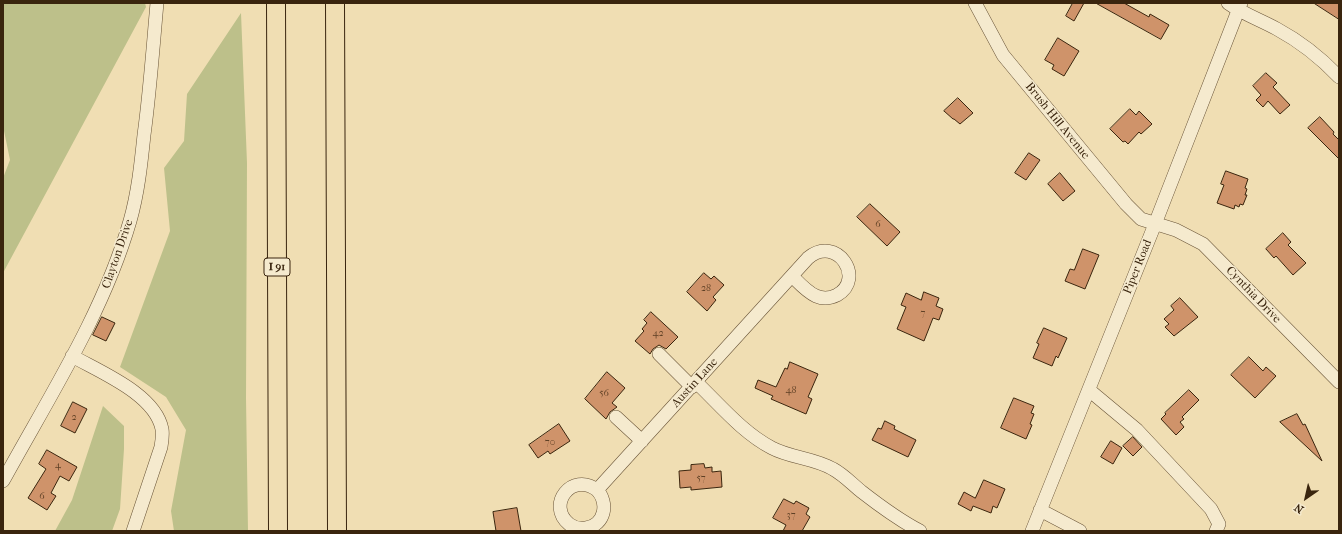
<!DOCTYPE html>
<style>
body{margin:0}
#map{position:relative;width:1342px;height:534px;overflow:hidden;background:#f0deb3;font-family:"IM FELL French Canon",serif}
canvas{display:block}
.frame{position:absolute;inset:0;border:4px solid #3a250e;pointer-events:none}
.north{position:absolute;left:1286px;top:478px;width:40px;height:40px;-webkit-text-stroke:3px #f5eace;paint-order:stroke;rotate:214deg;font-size:11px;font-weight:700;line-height:16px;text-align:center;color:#3a250e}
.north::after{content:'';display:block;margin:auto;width:14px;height:18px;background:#3a250e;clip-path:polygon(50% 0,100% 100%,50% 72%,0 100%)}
</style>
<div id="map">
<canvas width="1342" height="534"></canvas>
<div class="frame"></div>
<div class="north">N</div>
</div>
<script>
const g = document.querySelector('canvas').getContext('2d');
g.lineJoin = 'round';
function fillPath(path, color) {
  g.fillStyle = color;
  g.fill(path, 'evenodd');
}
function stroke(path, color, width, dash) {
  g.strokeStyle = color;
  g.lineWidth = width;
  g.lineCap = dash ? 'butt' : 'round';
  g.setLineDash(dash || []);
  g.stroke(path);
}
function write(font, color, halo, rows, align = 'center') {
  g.font = font + ' "IM FELL French Canon",serif';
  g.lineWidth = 3;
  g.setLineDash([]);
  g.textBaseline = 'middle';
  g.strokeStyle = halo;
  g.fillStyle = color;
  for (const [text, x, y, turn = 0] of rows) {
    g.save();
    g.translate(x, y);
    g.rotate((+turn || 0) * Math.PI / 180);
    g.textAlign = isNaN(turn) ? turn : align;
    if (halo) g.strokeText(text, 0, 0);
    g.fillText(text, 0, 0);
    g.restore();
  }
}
const green = new Path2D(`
 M 3,3 L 145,3 L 146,7 L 3,273 L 3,178 L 10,160 L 3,126 Z
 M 241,13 L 247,163 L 246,398 L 248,531 L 174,531 L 171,511 L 186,430 L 166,397 L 120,367 L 170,231 L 164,168 L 184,141 L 187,94 Z
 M 103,406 L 124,426 L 124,449 L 120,509 L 112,531 L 55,531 L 72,500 Z`);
const building = new Path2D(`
 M 1073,3 L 1084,3 L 1074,21 L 1066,16 Z
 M 1096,3 L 1124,3 L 1149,17 L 1150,14 L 1169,25 L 1161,39 Z
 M 1314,3 L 1339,3 L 1339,19 Z
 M 1058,38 L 1079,51 L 1064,76 L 1052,69 L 1054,65 L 1045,60 Z
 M 1266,73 L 1277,83 L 1273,87 L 1290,105 L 1280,114 L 1268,101 L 1263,107 L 1256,100 L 1261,95 L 1253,86 Z
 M 958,98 L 973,113 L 960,124 L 954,119 L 953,119 L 944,111 Z
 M 1130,109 L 1136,115 L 1139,111 L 1152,124 L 1141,134 L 1139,132 L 1128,144 L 1125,141 L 1123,142 L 1110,129 Z
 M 1320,117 L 1334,132 L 1333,134 L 1339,140 L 1339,159 L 1308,128 Z
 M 1029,153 L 1040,160 L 1026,180 L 1015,173 Z
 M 1226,171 L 1248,179 L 1245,188 L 1247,189 L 1245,195 L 1247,195 L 1243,205 L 1240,204 L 1239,207 L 1235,205 L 1234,209 L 1217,203 L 1224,185 L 1221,184 Z
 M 1060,173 L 1075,191 L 1063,201 L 1048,184 Z
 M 870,204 L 900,232 L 887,246 L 857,217 Z
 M 1283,233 L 1291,242 L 1288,245 L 1306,263 L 1293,275 L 1276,256 L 1274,258 L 1266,249 Z
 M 1083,249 L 1099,255 L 1085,289 L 1065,281 L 1070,269 L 1074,270 Z
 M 704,273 L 711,279 L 714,276 L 724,285 L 713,297 L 716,300 L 707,311 L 687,292 Z
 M 924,292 L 939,298 L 936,306 L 943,309 L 939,320 L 933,318 L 924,341 L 897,329 L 906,307 L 901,305 L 906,293 L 921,300 Z
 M 1180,298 L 1198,317 L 1174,336 L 1165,327 L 1169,324 L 1164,319 L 1174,310 L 1171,306 Z
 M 651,312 L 678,337 L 666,349 L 659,345 L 653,349 L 650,354 L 635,341 L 644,331 L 642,329 L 647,323 L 644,320 Z
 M 102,317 L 115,323 L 106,341 L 93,335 Z
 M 1044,328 L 1067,338 L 1058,358 L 1056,356 L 1052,366 L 1033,358 L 1039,344 L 1037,343 Z
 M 1249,357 L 1263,371 L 1266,367 L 1276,376 L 1255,398 L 1231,375 Z
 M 790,362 L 818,374 L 808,397 L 812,399 L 806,414 L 771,399 L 773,396 L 755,388 L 758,380 L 776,387 L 785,368 L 787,369 Z
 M 607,372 L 625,388 L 612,403 L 617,407 L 610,412 L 606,419 L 585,399 Z
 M 1189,390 L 1199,400 L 1182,417 L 1184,419 L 1180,422 L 1184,427 L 1176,435 L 1161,419 L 1166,414 L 1165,413 Z
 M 1014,398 L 1034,406 L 1031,413 L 1034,414 L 1030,424 L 1032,425 L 1026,439 L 1001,428 Z
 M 73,402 L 87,409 L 75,433 L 61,426 Z
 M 1297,414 L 1303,425 L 1305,424 L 1322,461 L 1280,422 Z
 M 885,421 L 895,426 L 894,429 L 916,440 L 908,457 L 872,440 L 878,428 L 881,429 Z
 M 559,424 L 570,441 L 550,454 L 548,451 L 538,458 L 529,445 Z
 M 1133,437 L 1142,447 L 1133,456 L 1123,446 Z
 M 1111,441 L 1122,448 L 1113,464 L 1101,457 Z
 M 47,450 L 77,467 L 69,481 L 60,476 L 51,493 L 56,496 L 47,510 L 28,498 L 46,469 L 39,464 Z
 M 704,464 L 705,468 L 712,467 L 712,472 L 721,471 L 722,487 L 691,490 L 691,487 L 680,488 L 679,471 L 691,470 L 691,465 Z
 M 984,480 L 1005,489 L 997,508 L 993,506 L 991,513 L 973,506 L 971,511 L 958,504 L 964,492 L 975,498 Z
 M 784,499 L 794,504 L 796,501 L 809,508 L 806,514 L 810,517 L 802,531 L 783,531 L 786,525 L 773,518 Z
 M 517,508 L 521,531 L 496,531 L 493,512 Z`);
const minor = new Path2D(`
 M 975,3 L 1003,55 L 1126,204 L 1141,219 L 1176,230 L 1203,244 L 1339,382
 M 1228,3 C 1243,14 1261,20 1277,29 C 1301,42 1321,58 1339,77
 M 659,354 L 692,387
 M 72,356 C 100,372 155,394 162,429 C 163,435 162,441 161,447 L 133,531
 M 696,382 C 720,405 743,433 772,448 C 791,458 814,458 833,469 C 844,475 852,484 862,492 C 880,506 899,520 920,531
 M 1089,390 L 1137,430 L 1211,509 L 1219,524 L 1216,531
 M 616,417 L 642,441
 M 3,481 C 49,397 103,314 130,221 C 138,193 141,164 144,135 C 150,91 153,47 157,3
 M 597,490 C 609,503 605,525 586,528 C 580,529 573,527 569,524 C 546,505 572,471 597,490 L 808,258 C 837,234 866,279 837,295 C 831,298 823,299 816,296 C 807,292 799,283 792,276
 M 1040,510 L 1080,531
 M 1032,531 L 1155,224 L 1241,3`);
const highway = new Path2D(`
 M 276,3 L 278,531
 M 335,3 L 337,531`);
const numberNames = [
 ["6",878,225],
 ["28",706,289],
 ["7",923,314],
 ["42",658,334],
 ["48",791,391],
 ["56",604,394],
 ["2",74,418],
 ["70",550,443],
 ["4",58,466],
 ["57",701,479],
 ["6",42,497],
 ["37",791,516]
];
const shields = [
 [277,267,26]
];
const shieldNames = [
 ["I 91",277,267]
];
const streetNames = [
 ["Brush Hill Avenue",1057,121,51],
 ["Clayton Drive",118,254,-71],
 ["Piper Road",1138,267,-68],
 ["Cynthia Drive",1253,295,46],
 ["Austin Lane",695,383,-48]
];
fillPath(green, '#bdc08a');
fillPath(building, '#cf936a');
stroke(building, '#3a250e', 1);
stroke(minor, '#685337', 14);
stroke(highway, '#3a250e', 20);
stroke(minor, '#f5eace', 13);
stroke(highway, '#f0deb3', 18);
write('10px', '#5f4025', null, numberNames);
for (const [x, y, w] of shields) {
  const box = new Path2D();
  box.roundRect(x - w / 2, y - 9, w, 18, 3);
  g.fillStyle = '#f5eace';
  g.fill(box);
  stroke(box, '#3a250e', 1);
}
write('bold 11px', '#3a250e', null, shieldNames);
write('12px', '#3a250e', '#f5eace', streetNames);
</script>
